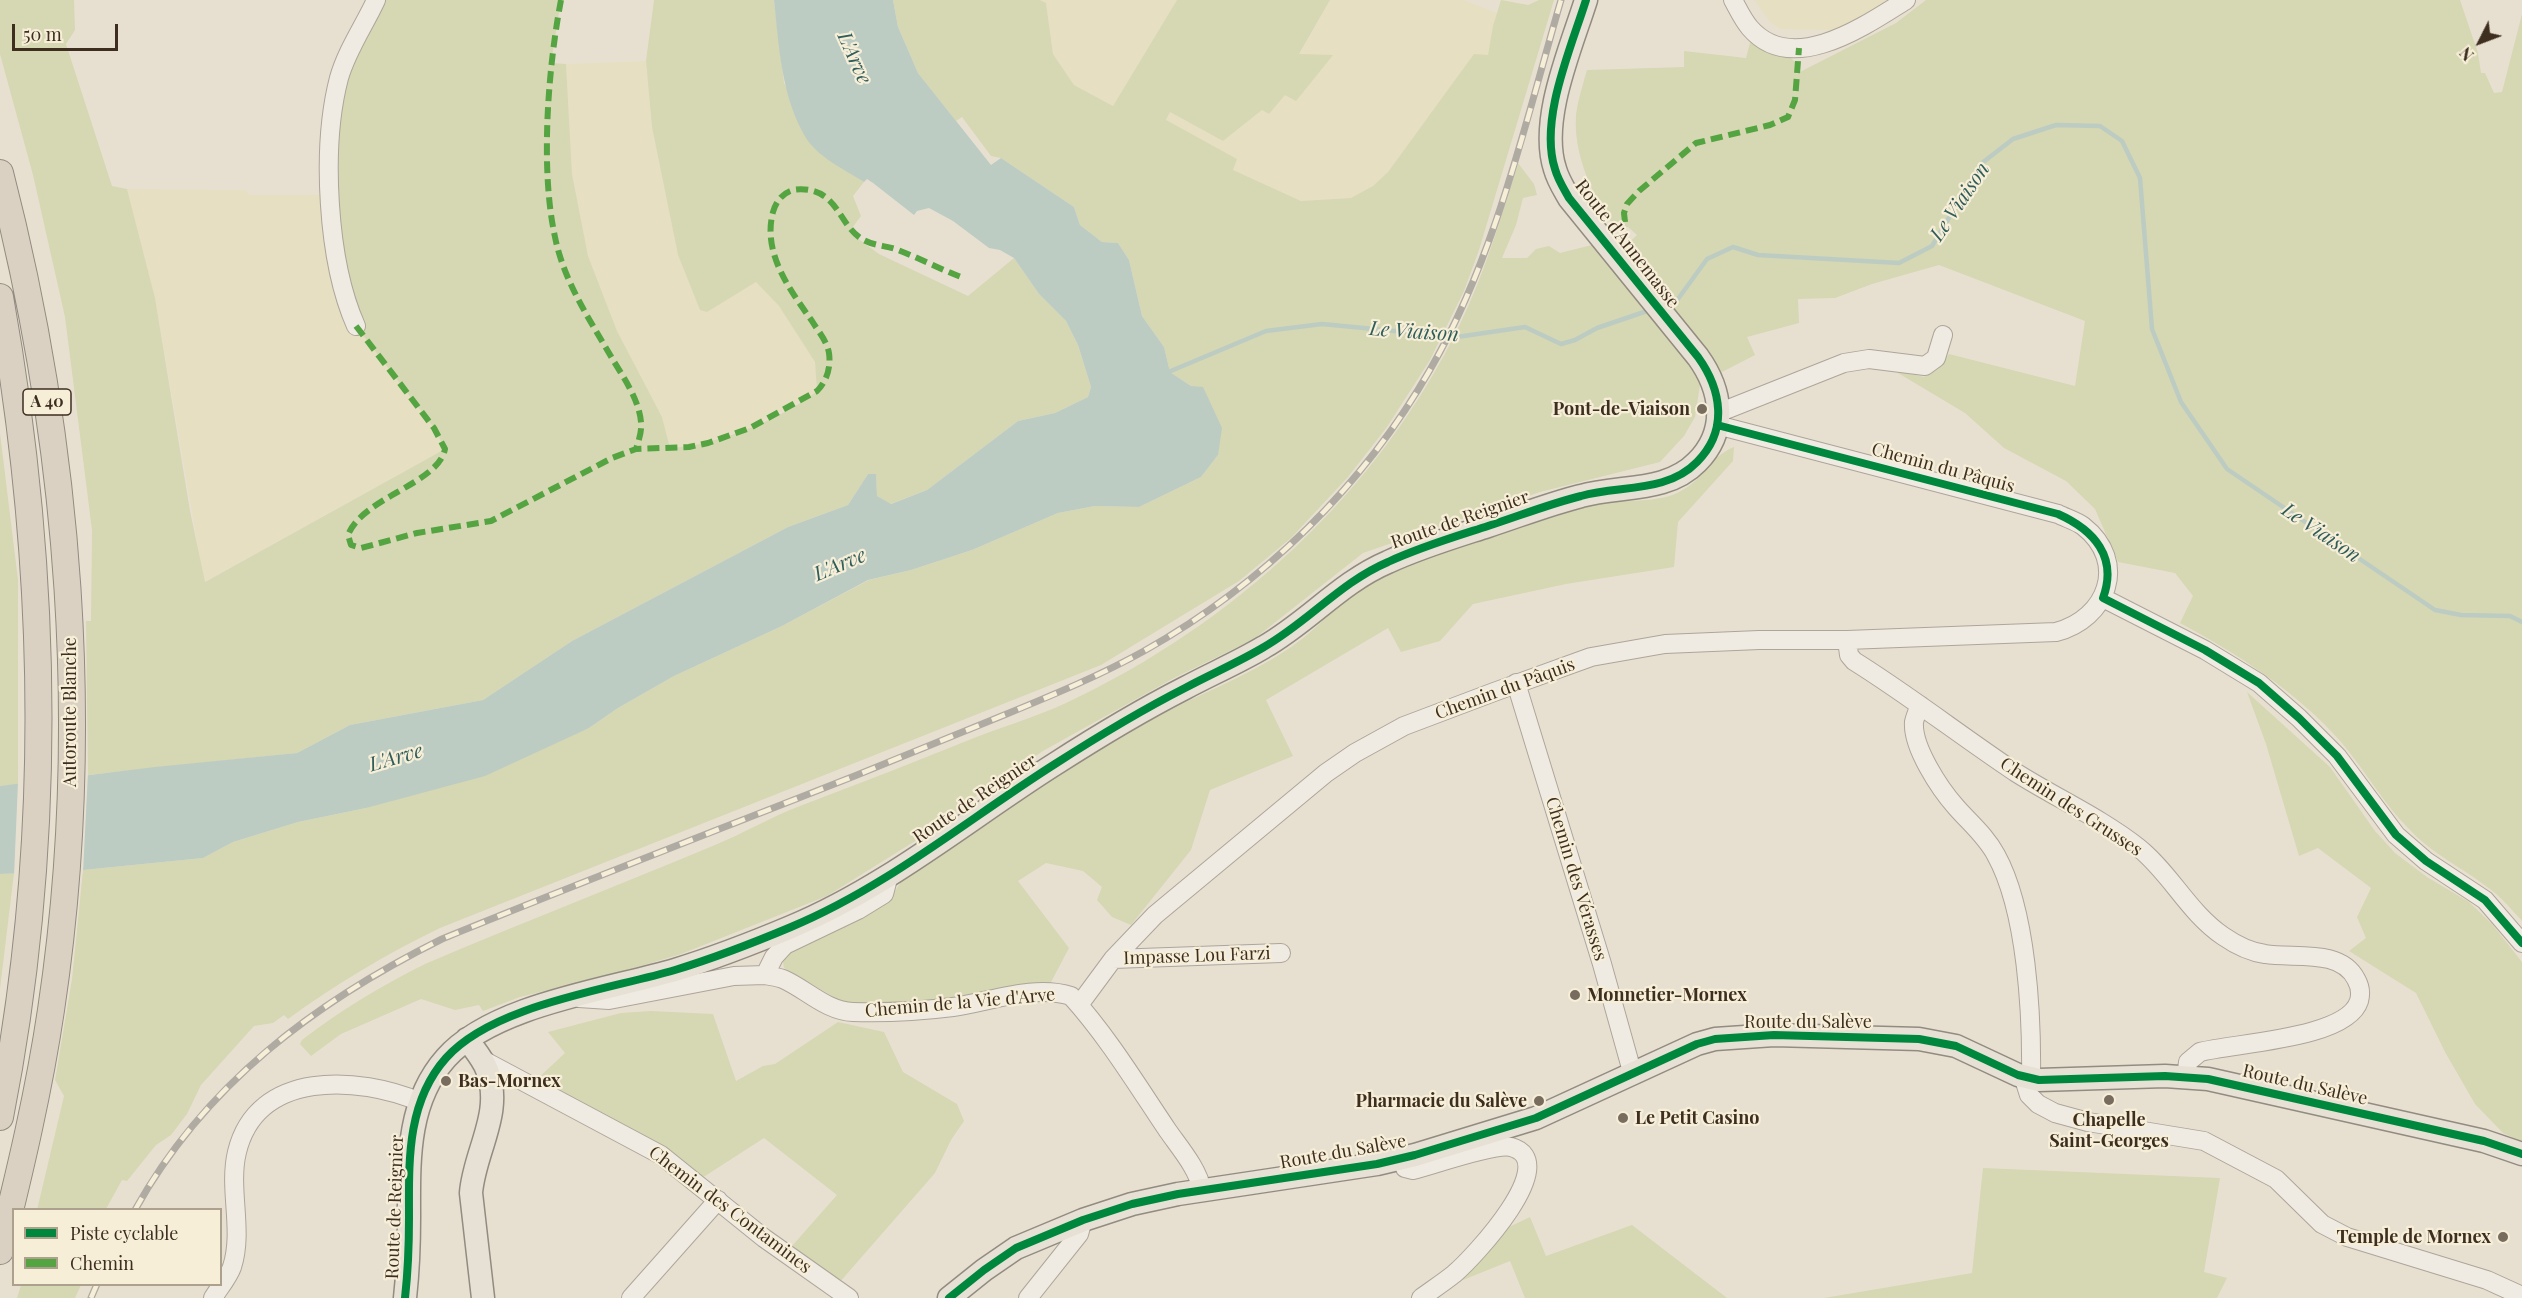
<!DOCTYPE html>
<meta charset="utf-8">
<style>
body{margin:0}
#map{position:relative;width:2522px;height:1298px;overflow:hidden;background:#e7e0d1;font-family:"Playfair Display",serif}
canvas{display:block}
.legend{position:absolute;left:12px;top:1208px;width:210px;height:78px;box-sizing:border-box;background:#f7eed8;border:2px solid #ada18e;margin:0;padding:8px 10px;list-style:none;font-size:18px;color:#3d2e20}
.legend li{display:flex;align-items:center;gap:12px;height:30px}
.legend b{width:30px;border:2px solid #ada18e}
.north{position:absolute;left:2450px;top:12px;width:60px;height:60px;-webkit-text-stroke:4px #f7eed8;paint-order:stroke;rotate:228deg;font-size:16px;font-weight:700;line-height:24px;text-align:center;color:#3d2e20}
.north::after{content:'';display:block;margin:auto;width:21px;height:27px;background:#3d2e20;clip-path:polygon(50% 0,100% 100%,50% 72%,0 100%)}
.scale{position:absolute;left:12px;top:24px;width:106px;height:27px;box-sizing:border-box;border:3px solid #3d2e20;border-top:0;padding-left:8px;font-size:18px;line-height:21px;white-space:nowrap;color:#3d2e20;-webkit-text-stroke:4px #f7eed8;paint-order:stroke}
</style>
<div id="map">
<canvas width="2522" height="1298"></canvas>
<ul class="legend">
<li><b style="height:8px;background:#00873e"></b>Piste cyclable</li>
<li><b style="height:8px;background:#54a441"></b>Chemin</li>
</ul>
<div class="north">N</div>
<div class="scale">50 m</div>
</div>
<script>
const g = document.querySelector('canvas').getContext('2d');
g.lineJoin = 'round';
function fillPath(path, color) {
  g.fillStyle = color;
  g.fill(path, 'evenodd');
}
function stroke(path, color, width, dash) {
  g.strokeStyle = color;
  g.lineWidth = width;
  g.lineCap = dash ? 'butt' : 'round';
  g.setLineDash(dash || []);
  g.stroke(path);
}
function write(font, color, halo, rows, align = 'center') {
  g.font = font + ' "Playfair Display",serif';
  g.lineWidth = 4.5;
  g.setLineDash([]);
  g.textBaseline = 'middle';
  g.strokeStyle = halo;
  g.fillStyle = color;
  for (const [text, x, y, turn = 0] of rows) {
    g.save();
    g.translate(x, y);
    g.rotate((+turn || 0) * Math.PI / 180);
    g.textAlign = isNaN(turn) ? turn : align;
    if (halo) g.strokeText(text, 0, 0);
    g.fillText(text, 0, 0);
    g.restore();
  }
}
const farmland = new Path2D(`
 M 1040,0 L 1177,0 L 1113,106 L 1074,85 L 1053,54 L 1046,3 Z
 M 1330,0 L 1464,0 L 1497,13 L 1488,55 L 1474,55 L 1388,172 L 1373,186 L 1351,198 L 1301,201 L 1233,170 L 1237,159 L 1166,121 L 1170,112 L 1223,141 L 1262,110 L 1269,114 L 1285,95 L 1332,55 L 1299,55 Z
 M 1754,0 L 1893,0 L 1850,25 L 1832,30 L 1781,29 L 1770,22 Z
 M 646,61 L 652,127 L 678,255 L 700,310 L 707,312 L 756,282 L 779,306 L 815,362 L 817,391 L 812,395 L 750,428 L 689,447 L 670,448 L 662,417 L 617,331 L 588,256 L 572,174 L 566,64 Z
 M 127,189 L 246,190 L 249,195 L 331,195 L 395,377 L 434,428 L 445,449 L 204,582 L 155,298 Z`);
const green = new Path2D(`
 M 0,0 L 74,0 L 75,30 L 66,44 L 112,186 L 127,189 L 155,298 L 190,511 L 205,582 L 445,449 L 434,428 L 356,326 L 334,181 L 342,92 L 358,51 L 385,0 L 561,0 L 551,63 L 566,64 L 572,174 L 588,256 L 617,331 L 662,417 L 670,448 C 714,446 783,419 817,391 L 815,362 L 779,306 L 756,282 L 707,312 L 700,310 L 678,255 L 652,127 L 646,61 L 654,0 L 774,0 L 784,83 L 826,157 L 864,182 L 853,196 L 861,216 L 849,232 L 879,254 L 968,296 L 1014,258 L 1039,294 L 1066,321 L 1078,345 L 1091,387 L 1088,397 L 1055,413 L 1018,421 L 927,490 L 890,504 L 877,496 L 876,475 L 868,474 L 848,505 L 788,527 L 572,641 L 483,700 L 350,725 L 297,753 L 88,775 L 86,621 L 91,621 L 92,530 L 65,317 L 33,175 L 0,54 Z
 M 893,0 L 1040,0 L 1046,3 L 1053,54 L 1074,85 L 1113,106 L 1177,0 L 1330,0 L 1299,54 L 1333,55 L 1296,101 L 1285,95 L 1269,114 L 1262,110 L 1223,141 L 1170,112 L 1166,120 L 1237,159 L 1233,170 L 1301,201 L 1351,198 L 1373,186 L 1388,172 L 1474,54 L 1488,55 L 1493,26 L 1501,0 L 1528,5 L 1539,0 L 1554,0 L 1479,250 L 1464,291 L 1430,360 L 1387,427 L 1348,477 L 1291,538 L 1239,581 L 1101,665 L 440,928 C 386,954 336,984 288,1019 L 284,1015 L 273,1023 L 254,1026 L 201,1085 L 187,1114 L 171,1135 L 156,1145 L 127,1181 L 122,1180 L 106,1209 L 37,1210 L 64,1096 L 55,1080 L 72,979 L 83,870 L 203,858 L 233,842 L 298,822 L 366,808 L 589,728 L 618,708 L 674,676 L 782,626 L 869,580 L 911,570 L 972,550 L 1058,513 L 1095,506 L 1139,507 L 1201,477 L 1218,455 L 1191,386 L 1170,372 L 1164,347 L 1142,316 L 1129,260 L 1118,243 L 1102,242 L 1080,225 L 1074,207 L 1001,158 L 991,156 L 962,117 L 956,121 L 918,73 L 898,27 Z
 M 1926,0 L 2460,0 L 2478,53 L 2481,73 L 2485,73 L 2494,93 L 2502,92 L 2522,14 L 2522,921 C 2512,910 2502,898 2490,889 C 2463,868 2432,854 2409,829 C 2383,803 2365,770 2341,742 C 2297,692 2238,654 2180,623 L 2193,596 L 2175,573 L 2118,562 L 2095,509 L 2066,481 L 2004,448 L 1965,413 L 1898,373 L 1900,371 L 1924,377 L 1938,369 L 1949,354 L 2075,386 L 2085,321 L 1939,265 L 1872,284 L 1835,298 L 1798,299 L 1799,323 L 1747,337 L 1755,355 L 1722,372 L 1622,249 L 1637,235 L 1628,227 L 1618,231 C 1594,200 1573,156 1576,115 C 1578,100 1583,84 1587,70 L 1684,67 L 1684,51 L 1746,58 L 1751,39 L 1790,57 L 1797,64 L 1796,74 L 1896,23 Z
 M 1518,163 L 1534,184 L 1537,195 L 1523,198 L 1516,225 L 1502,258 L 1527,258 L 1536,249 L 1549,246 L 1560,253 L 1596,244 L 1694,367 L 1700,385 L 1695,417 L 1684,436 L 1660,462 L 1540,492 L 1363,553 L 1254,639 L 1174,678 L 1043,751 L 982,792 L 920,838 L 827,896 L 681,954 L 621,972 L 520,997 L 483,1011 L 479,1005 L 455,1010 L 421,999 L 341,1034 L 311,1056 L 300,1044 L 302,1040 C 341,1010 381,986 425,964 C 521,923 619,885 715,845 C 744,833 771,817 800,806 C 860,783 920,760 979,736 C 1008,725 1038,716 1066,703 C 1233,625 1380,491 1460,324 C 1485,272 1501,218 1518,163 Z
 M 0,433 L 18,580 L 18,785 L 0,786 Z
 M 1734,447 L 1733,461 L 1678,522 L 1674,567 L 1566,584 L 1473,604 L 1440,641 L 1401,652 L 1388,628 L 1266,700 L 1293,756 L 1210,790 L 1191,850 L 1131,925 L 1112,917 L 1097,900 L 1102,887 L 1083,871 L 1046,863 L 1018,881 L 1069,948 L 1050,984 L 915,1004 L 844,1003 L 784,968 L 783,962 L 788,954 L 891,897 L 904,877 C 989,821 1073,762 1162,714 C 1202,693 1249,675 1285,651 C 1319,630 1343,595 1379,578 C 1418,560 1459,548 1500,535 C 1533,524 1566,511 1600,504 C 1622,500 1645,502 1666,497 C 1703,487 1706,458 1734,447 Z
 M 2247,692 L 2330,767 L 2375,831 L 2395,853 L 2427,877 L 2469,902 L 2492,924 L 2522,962 L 2522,1142 L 2503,1133 L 2475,1104 L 2445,1052 L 2416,993 L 2349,951 L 2366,938 L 2357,917 L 2371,888 L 2318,848 L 2299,856 L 2266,744 Z
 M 14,873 L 0,989 L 0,874 Z
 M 651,1011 L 713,1014 L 736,1081 L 763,1066 L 775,1064 L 838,1022 L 884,1032 L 903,1072 L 957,1104 L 964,1121 L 951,1140 L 935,1173 L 839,1283 L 792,1246 L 837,1195 L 764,1138 L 702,1178 L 535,1081 L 565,1053 L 548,1032 L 621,1013 Z
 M 1983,1168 L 2220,1178 L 2204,1272 L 2227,1278 L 2217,1298 L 1824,1298 L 1972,1273 Z
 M 1530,1217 L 1546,1256 L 1632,1225 L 1727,1298 L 1525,1298 L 1510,1261 L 1463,1280 L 1461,1273 L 1507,1228 Z
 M 21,1285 L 21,1284 L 81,1285 L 75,1298 L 17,1298 Z`);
const water = new Path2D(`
 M 774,0 L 893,0 L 898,27 L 918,73 L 991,165 L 1001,158 L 1074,207 L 1080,225 L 1102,242 L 1118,243 L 1129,260 L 1142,316 L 1164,347 L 1170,372 L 1191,386 L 1203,387 L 1222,428 L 1218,455 L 1201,477 L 1139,507 L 1095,506 L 1058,513 L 972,550 L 911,570 L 868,580 L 782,626 L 674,676 L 618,708 L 589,728 L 485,776 L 366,808 L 298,822 L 233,842 L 203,858 L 83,870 L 0,874 L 0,786 L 155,767 L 297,753 L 350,725 L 483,700 L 572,641 L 788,527 L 848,505 L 868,474 L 876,474 L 877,496 L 891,504 L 927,490 L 1018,421 L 1055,413 L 1088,397 L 1091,387 L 1078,345 L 1066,321 L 1039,294 L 1014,258 L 1000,250 L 989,248 L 953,221 L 929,208 L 917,211 L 914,215 L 873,183 L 867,179 L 864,182 C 845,170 818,157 806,138 C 781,96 779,46 774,0 Z`);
const pier = new Path2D(`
 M 88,772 L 83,873 L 14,876 L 18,782 Z`);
const stream = new Path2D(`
 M 1663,305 L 1678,299 L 1707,259 L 1733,247 L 1758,255 L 1899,263 L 1932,246 L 1982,163 L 2013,139 L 2056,125 L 2100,126 L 2122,141 L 2140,178 L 2152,329 L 2181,402 L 2227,469 L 2435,610 L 2461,615 L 2510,616 L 2522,622
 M 1166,373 L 1266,331 L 1322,324 L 1457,337 L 1525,327 L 1561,344 L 1575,340 L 1597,328 L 1650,310`);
const minor = new Path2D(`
 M 1733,0 C 1738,9 1743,20 1750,28 C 1792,77 1866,25 1906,0
 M 356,326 C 327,261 321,147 339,78 C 347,50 364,26 376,0
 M 1718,413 L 1844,363 L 1869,359 L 1925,366 L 1936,358 L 1943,335
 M 2103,598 L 2205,650 L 2259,683 L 2299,718 L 2337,756 L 2396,835 L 2426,861 L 2485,900 L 2522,943
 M 1847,640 L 1849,655 L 1854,661 C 1910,696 1961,736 2015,772 C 2056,798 2101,818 2139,848 C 2171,874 2189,913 2223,936 C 2236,945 2250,952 2265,954 C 2294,959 2340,948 2356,979 C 2360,986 2361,994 2359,1001 C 2347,1039 2234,1043 2200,1052 L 2188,1062 L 2186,1077
 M 1516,683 L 1602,964 L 1633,1075
 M 1920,705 C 1918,710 1915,717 1914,722 C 1912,747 1940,789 1956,807 C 1970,823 1986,836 1996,855 C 2027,911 2032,1015 2031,1079
 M 889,875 L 884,894 L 858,910 L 785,945 L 774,957 L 765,975 C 771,976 777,977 783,979 C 806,989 826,1011 853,1012 C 886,1013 921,1011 953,1007 C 990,1002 1034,984 1071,996 C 1108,1037 1137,1085 1168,1131 C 1180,1148 1198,1169 1202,1190
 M 1113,959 L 1281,953
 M 579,998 L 609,1000 L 734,976 L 765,975
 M 1079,1005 L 1113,959 L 1155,915 L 1326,773 L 1355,753 L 1404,726 L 1494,692 L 1591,657 L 1665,644 L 1759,640 L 1847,640 L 2056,632 C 2107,619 2129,562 2083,526 C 2076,521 2066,518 2058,514 L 1717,425
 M 481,1059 L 661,1155 L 764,1238 L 849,1298
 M 2023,1076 L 2029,1095 L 2038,1104 L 2055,1113 L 2088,1122 L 2204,1141 L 2276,1179 L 2322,1224 L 2347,1237 L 2487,1280 L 2522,1296
 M 1402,1159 L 1405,1168 L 1413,1170 C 1434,1165 1494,1143 1511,1147 C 1564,1161 1473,1258 1454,1274 C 1444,1282 1432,1290 1421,1298
 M 213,1298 C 219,1288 228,1278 232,1267 C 244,1230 228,1189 237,1152 C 257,1069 359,1076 420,1102
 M 631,1298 L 718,1200
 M 1028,1298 L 1079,1234 L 1083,1220`);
const major = new Path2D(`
 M 467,1039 C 474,1049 483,1059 487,1070 C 504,1112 474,1152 471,1193 L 483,1298
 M 405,1298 C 408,1271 409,1245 409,1218 C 409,1163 406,1103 446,1058 C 493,1005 607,990 675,970 C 714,958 753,943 791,927 C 887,887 968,819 1055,764 C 1097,737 1140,711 1185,688 C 1211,674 1239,662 1264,647 C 1308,622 1341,582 1388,562 C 1420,547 1454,537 1488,526 C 1519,516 1549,504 1581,496 C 1620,485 1667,493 1697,462 C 1729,430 1721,389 1698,357 L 1569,198 C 1564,189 1558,180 1555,169 C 1539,120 1571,48 1586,0
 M 949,1298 L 984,1270 L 1016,1248 L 1083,1220 L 1132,1204 L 1178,1194 L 1377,1164 L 1415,1155 L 1536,1118 L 1697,1044 L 1715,1039 L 1774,1035 L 1919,1039 L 1956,1046 L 2018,1075 L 2039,1080 L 2165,1076 L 2208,1079 L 2484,1141 L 2522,1154`);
const highway = new Path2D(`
 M 0,173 C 70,444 93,732 51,1010 C 39,1091 20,1171 0,1251
 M 0,297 C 49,571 54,844 0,1117`);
const rail = new Path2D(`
 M 135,1210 C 205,1084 315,1002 442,939 C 579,883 718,830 857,775 C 908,754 958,734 1009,713 C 1055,694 1101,675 1144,651 C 1263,584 1363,487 1431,368 C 1496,255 1525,124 1561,0
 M 91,1298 L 97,1284`);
const quiet = new Path2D(`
 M 561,0 C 548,68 540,169 555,237 C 564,282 590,320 613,360 C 624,378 639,400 641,422 C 642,431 639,440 636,449
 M 1625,222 L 1624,213 L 1627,204 L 1639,191 L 1696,143 L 1770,125 L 1788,117 L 1795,100 L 1799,48
 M 356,326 L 434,428 L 445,449 C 438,484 363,497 348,535 L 351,545 L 361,548 L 417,533 L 491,521 L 612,458 L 636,449 L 689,447 L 708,443 L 750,428 L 817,391 C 827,381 831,367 829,353 C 827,341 818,331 812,321 C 790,290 762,253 773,212 C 776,202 782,193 793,190 C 803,188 816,190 824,196 C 839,206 844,226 859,237 C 871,246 885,245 898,250 C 919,258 940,269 961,277`);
const cycleway = new Path2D(`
 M 1717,425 L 2058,514 C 2094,530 2118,557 2103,598 L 2205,650 L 2259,683 L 2299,718 L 2337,756 L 2396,835 L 2426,861 L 2485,900 L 2522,943
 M 405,1298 C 408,1271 409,1245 409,1218 C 409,1163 406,1103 446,1058 C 493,1005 607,990 675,970 C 714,958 753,943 791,927 C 887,887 968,819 1055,764 C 1097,737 1140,711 1185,688 C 1211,674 1239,662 1264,647 C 1308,622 1341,582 1388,562 C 1420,547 1454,537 1488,526 C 1519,516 1549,504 1581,496 C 1620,485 1667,493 1697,462 C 1729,430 1721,389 1698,357 L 1569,198 C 1564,189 1558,180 1555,169 C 1539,120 1571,48 1586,0
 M 949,1298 L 984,1270 L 1016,1248 L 1083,1220 L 1132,1204 L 1178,1194 L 1377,1164 L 1415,1155 L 1536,1118 L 1697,1044 L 1715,1039 L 1774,1035 L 1919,1039 L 1956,1046 L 2018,1075 L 2039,1080 L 2165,1076 L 2208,1079 L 2484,1141 L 2522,1154`);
const markers = [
 [1702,409,6,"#786c5e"],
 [1575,995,6,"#786c5e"],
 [446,1081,6,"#786c5e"],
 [2109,1100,6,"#786c5e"],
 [1539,1101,6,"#786c5e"],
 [1623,1118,6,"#786c5e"],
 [2503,1237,6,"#786c5e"]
];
const shields = [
 [47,402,48]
];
const shieldNames = [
 ["A 40",47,402]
];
const streetNames = [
 ["Route d'Annemasse",1627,244,52],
 ["Chemin du Pâquis",1943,468,15],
 ["Route de Reignier",1460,520,-19],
 ["Chemin du Pâquis",1505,689,-20],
 ["Autoroute Blanche",70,712,-90],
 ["Route de Reignier",975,799,-34],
 ["Chemin des Grusses",2071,807,33],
 ["Chemin des Vérasses",1576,879,73],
 ["Impasse Lou Farzi",1197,956,-2],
 ["Chemin de la Vie d'Arve",960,1003,-5],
 ["Route du Salève",1808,1022],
 ["Route du Salève",2305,1085,13],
 ["Route du Salève",1343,1152,-10],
 ["Route de Reignier",395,1207,-88],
 ["Chemin des Contamines",730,1210,37]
];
const poiNames = [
 ["Pont-de-Viaison",1690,409],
 ["Monnetier-Mornex",1587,995,"left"],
 ["Bas-Mornex",458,1081,"left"],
 ["Pharmacie du Salève",1527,1101],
 ["Le Petit Casino",1635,1118,"left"],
 ["Chapelle",2109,1120,"center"],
 ["Saint-Georges",2109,1141,"center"],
 ["Temple de Mornex",2491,1237]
];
const waterNames = [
 ["L'Arve",854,58,66],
 ["Le Viaison",1960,202,-56],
 ["Le Viaison",1414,332,4],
 ["Le Viaison",2321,533,34],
 ["L'Arve",840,565,-23],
 ["L'Arve",396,758,-16]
];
fillPath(farmland, '#e6dfc2');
fillPath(green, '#d6d7b3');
fillPath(water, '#bcccc2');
fillPath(pier, '#e7e0d1');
stroke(stream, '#bcccc2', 4.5);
stroke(minor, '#ada599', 20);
stroke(major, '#928b80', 25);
stroke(highway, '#928b80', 28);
stroke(minor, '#efebe3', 18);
stroke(major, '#e6e1d4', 22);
stroke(highway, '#dad1c2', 26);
stroke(rail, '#afaaa2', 7);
stroke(rail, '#f7eed8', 4.5, [14]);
stroke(quiet, '#54a441', 6, [12, 6]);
stroke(cycleway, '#00873e', 8);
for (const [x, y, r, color] of markers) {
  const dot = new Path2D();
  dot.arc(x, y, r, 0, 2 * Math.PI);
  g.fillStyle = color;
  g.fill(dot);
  stroke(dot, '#f7eed8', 2);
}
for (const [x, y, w] of shields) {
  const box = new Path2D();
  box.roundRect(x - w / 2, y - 13, w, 26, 4.5);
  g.fillStyle = '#f7eed8';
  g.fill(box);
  stroke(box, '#3d2e20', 1.5);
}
write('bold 16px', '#3d2e20', null, shieldNames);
write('18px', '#3d2e20', '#f7eed8', streetNames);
write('bold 18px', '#3d2e20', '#f7eed8', poiNames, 'right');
write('italic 20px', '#2f5d5a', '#f7eed8', waterNames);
</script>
